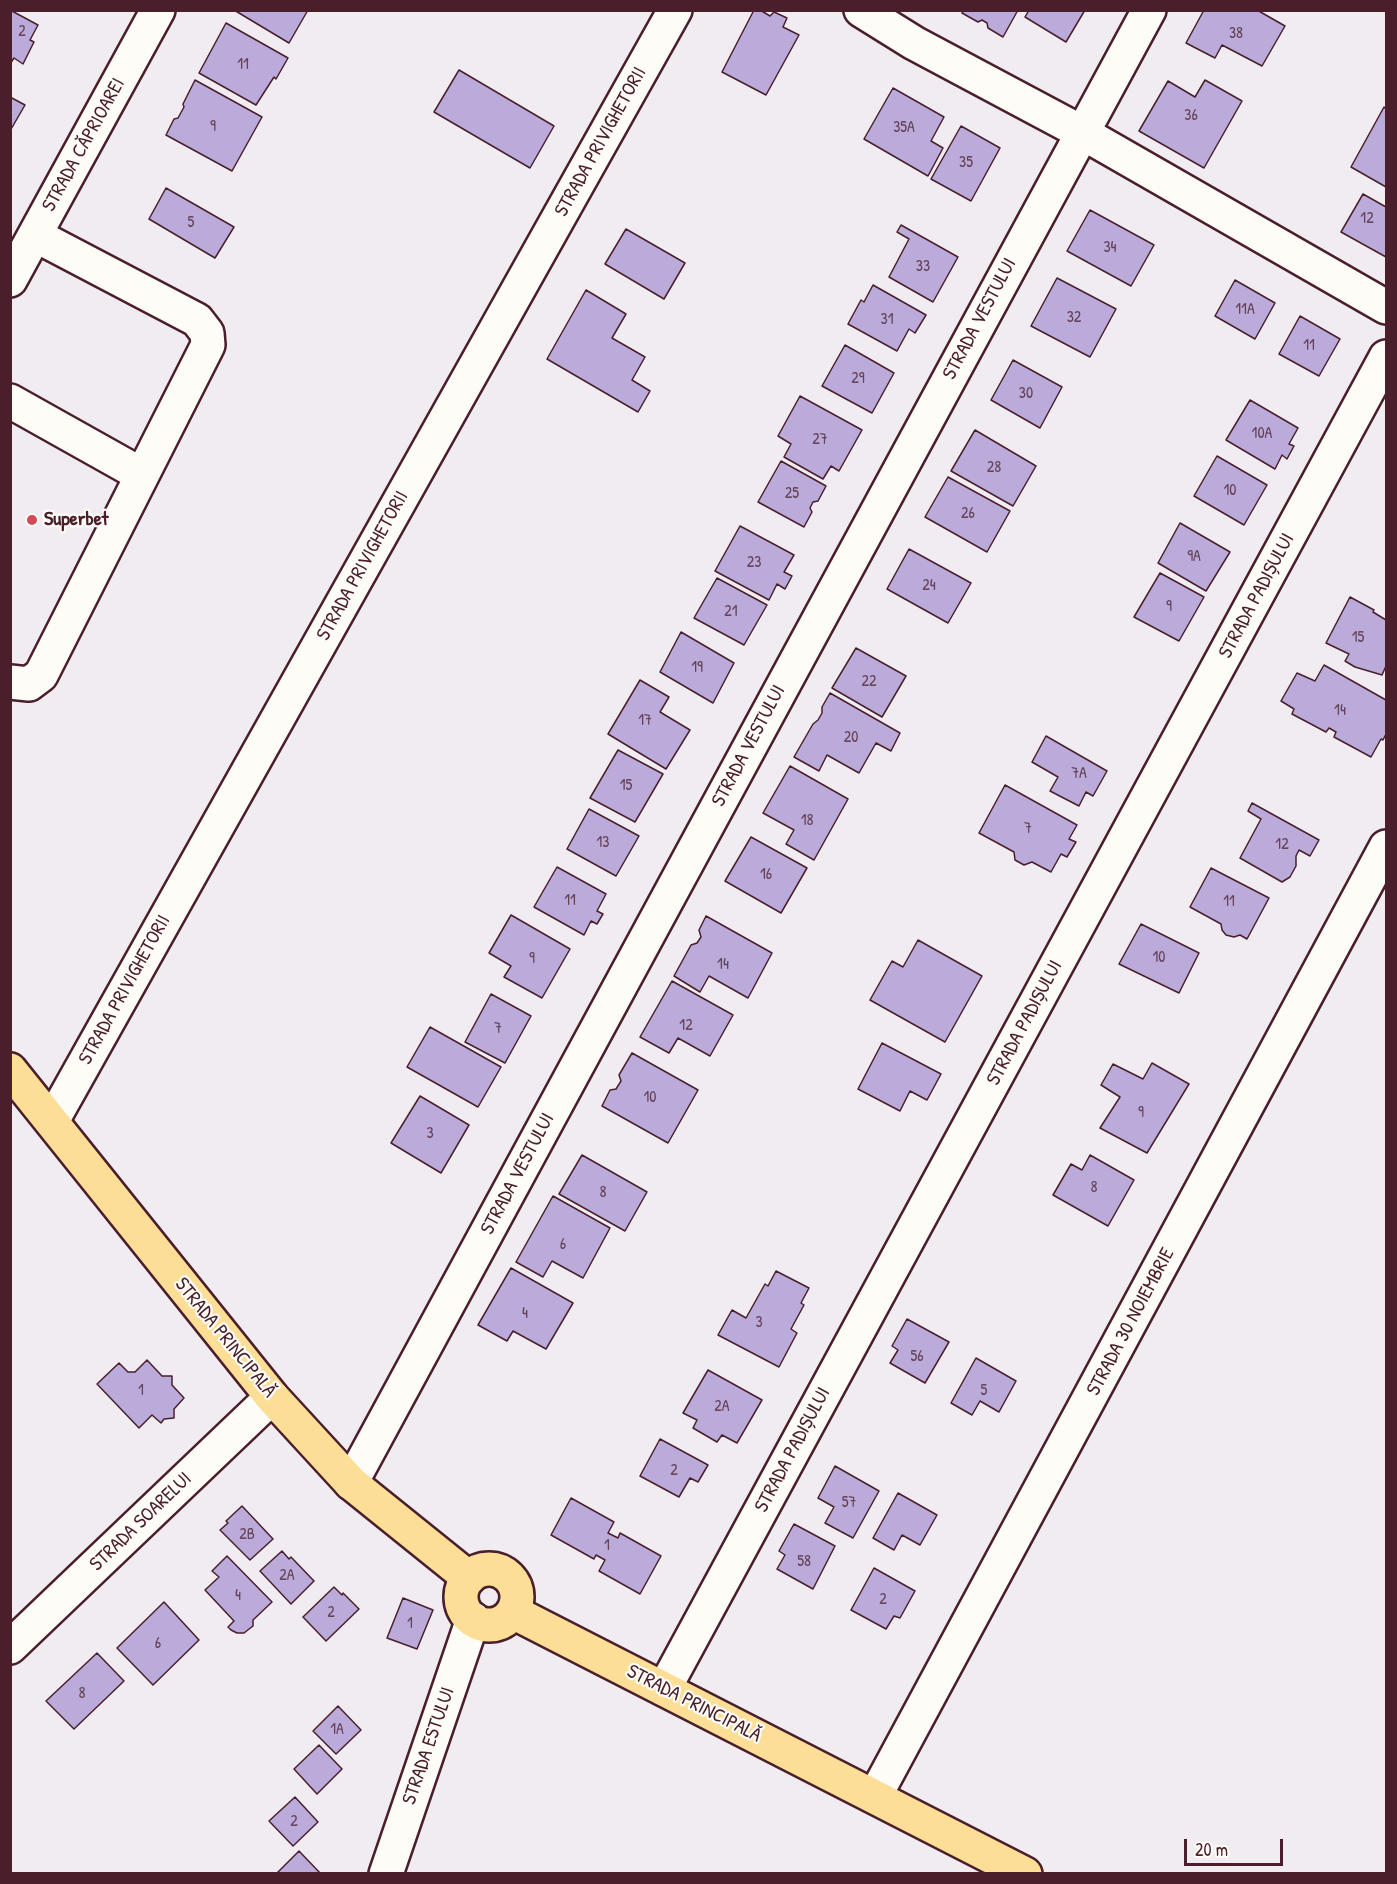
<!DOCTYPE html>
<meta charset="utf-8">
<style>
body{margin:0}
#map{position:relative;width:1397px;height:1884px;overflow:hidden;background:#f0ecf1;font-family:"Patrick Hand",sans-serif}
canvas{display:block}
.frame{position:absolute;inset:0;border:12px solid #4a1f2b;pointer-events:none}
.scale{position:absolute;left:1184px;top:1839px;width:99px;height:27px;box-sizing:border-box;border:3px solid #4a1f2b;border-top:0;padding-left:8px;font-size:18px;line-height:21px;white-space:nowrap;color:#4a1f2b;-webkit-text-stroke:4px #fdfcf7;paint-order:stroke}
</style>
<div id="map">
<canvas width="1397" height="1884"></canvas>
<div class="frame"></div>
<div class="scale">20 m</div>
</div>
<script>
const g = document.querySelector('canvas').getContext('2d');
g.lineJoin = 'round';
function fillPath(path, color) {
  g.fillStyle = color;
  g.fill(path, 'evenodd');
}
function stroke(path, color, width, dash) {
  g.strokeStyle = color;
  g.lineWidth = width;
  g.lineCap = dash ? 'butt' : 'round';
  g.setLineDash(dash || []);
  g.stroke(path);
}
function write(font, color, halo, rows, align = 'center') {
  g.font = font + ' "Patrick Hand",sans-serif';
  g.lineWidth = 4.5;
  g.setLineDash([]);
  g.textBaseline = 'middle';
  g.strokeStyle = halo;
  g.fillStyle = color;
  for (const [text, x, y, turn = 0] of rows) {
    g.save();
    g.translate(x, y);
    g.rotate((+turn || 0) * Math.PI / 180);
    g.textAlign = isNaN(turn) ? turn : align;
    if (halo) g.strokeText(text, 0, 0);
    g.fillText(text, 0, 0);
    g.restore();
  }
}
const building = new Path2D(`
 M 10,10 L 38,25 L 30,40 L 34,42 L 23,64 L 14,58 L 10,64 Z
 M 234,10 L 308,10 L 289,43 Z
 M 754,10 L 760,10 L 770,16 L 774,12 L 787,18 L 783,27 L 799,35 L 766,95 L 722,72 Z
 M 964,10 L 1018,10 L 1003,37 L 988,28 L 987,23 L 982,20 L 978,22 L 962,13 Z
 M 1029,10 L 1085,10 L 1066,42 L 1025,17 Z
 M 1204,10 L 1257,10 L 1285,26 L 1262,66 L 1222,45 L 1215,58 L 1186,43 Z
 M 226,23 L 288,58 L 276,79 L 274,77 L 256,105 L 199,73 Z
 M 459,70 L 554,126 L 530,168 L 434,112 Z
 M 195,80 L 262,117 L 232,171 L 166,135 L 174,119 L 178,118 L 184,107 L 183,104 Z
 M 1205,80 L 1242,101 L 1204,168 L 1139,131 L 1168,81 L 1195,97 Z
 M 893,88 L 944,117 L 931,141 L 943,148 L 928,176 L 864,139 Z
 M 10,97 L 25,105 L 10,131 Z
 M 1384,107 L 1386,109 L 1386,187 L 1351,167 Z
 M 961,126 L 1000,148 L 971,201 L 931,179 Z
 M 166,188 L 234,227 L 215,258 L 149,219 Z
 M 1363,194 L 1386,207 L 1386,257 L 1341,232 Z
 M 1090,210 L 1154,245 L 1131,286 L 1067,251 Z
 M 901,225 L 958,257 L 933,302 L 889,277 L 909,239 L 897,232 Z
 M 626,229 L 685,263 L 664,299 L 605,264 Z
 M 1057,278 L 1116,309 L 1090,357 L 1031,326 Z
 M 1235,280 L 1275,303 L 1255,339 L 1215,316 Z
 M 873,285 L 926,315 L 915,333 L 909,329 L 897,351 L 848,324 L 861,300 L 864,302 Z
 M 586,290 L 626,314 L 612,338 L 645,357 L 632,380 L 650,391 L 638,412 L 547,359 Z
 M 1300,316 L 1340,339 L 1319,376 L 1279,354 Z
 M 845,345 L 894,373 L 872,413 L 822,386 Z
 M 1013,360 L 1062,387 L 1040,428 L 991,400 Z
 M 800,396 L 862,430 L 839,471 L 831,466 L 823,479 L 784,457 L 791,444 L 778,436 Z
 M 1250,400 L 1298,428 L 1289,444 L 1294,446 L 1287,459 L 1282,455 L 1275,469 L 1226,440 Z
 M 975,430 L 1036,466 L 1013,506 L 951,471 Z
 M 1217,456 L 1267,485 L 1244,525 L 1194,496 Z
 M 781,461 L 826,486 L 818,501 L 813,502 L 810,508 L 812,512 L 804,527 L 758,502 Z
 M 948,477 L 1010,511 L 987,552 L 925,517 Z
 M 1180,523 L 1230,552 L 1206,591 L 1158,563 Z
 M 740,526 L 794,555 L 784,572 L 792,576 L 785,589 L 777,584 L 769,600 L 715,571 Z
 M 909,549 L 971,583 L 948,623 L 887,589 Z
 M 1160,573 L 1204,597 L 1179,641 L 1134,617 Z
 M 717,578 L 767,605 L 744,645 L 694,618 Z
 M 1350,597 L 1374,610 L 1373,612 L 1386,620 L 1386,666 L 1382,675 L 1355,667 L 1345,661 L 1349,654 L 1326,643 Z
 M 681,632 L 734,663 L 713,703 L 660,672 Z
 M 856,648 L 906,676 L 882,717 L 832,688 Z
 M 1324,665 L 1386,700 L 1386,734 L 1383,740 L 1381,739 L 1371,757 L 1334,737 L 1336,732 L 1329,728 L 1326,732 L 1292,714 L 1294,709 L 1281,701 L 1297,673 L 1315,681 Z
 M 640,680 L 669,697 L 660,712 L 690,730 L 666,769 L 608,734 Z
 M 830,693 L 900,733 L 891,751 L 876,743 L 859,773 L 827,755 L 819,771 L 794,757 L 813,724 L 818,720 L 822,713 L 822,707 Z
 M 1046,736 L 1107,771 L 1093,796 L 1086,792 L 1079,806 L 1050,791 L 1058,777 L 1032,762 Z
 M 618,750 L 663,774 L 635,822 L 590,798 Z
 M 790,766 L 848,799 L 814,860 L 786,844 L 794,830 L 763,813 Z
 M 1005,785 L 1077,825 L 1069,839 L 1076,842 L 1067,857 L 1061,854 L 1051,872 L 1032,862 L 1024,865 L 1015,860 L 1014,852 L 979,833 Z
 M 1252,803 L 1319,840 L 1310,856 L 1299,850 L 1296,856 L 1296,866 L 1290,877 L 1282,882 L 1240,858 L 1261,819 L 1248,811 Z
 M 589,809 L 639,836 L 616,876 L 567,849 Z
 M 751,837 L 807,868 L 781,913 L 725,881 Z
 M 557,867 L 606,894 L 597,911 L 603,914 L 597,924 L 591,921 L 584,935 L 534,907 Z
 M 1211,868 L 1269,898 L 1247,939 L 1240,935 L 1234,937 L 1226,935 L 1222,930 L 1221,924 L 1190,907 Z
 M 511,915 L 570,949 L 542,998 L 504,977 L 511,966 L 489,953 Z
 M 706,916 L 772,953 L 748,998 L 709,976 L 700,992 L 674,976 L 691,945 L 697,943 L 701,937 L 699,930 Z
 M 1141,924 L 1199,953 L 1179,993 L 1119,964 Z
 M 918,940 L 982,976 L 945,1042 L 870,1000 L 892,961 L 903,967 Z
 M 672,981 L 733,1015 L 710,1056 L 678,1038 L 669,1053 L 640,1037 Z
 M 491,994 L 531,1016 L 505,1063 L 465,1042 Z
 M 430,1027 L 501,1067 L 478,1107 L 407,1067 Z
 M 882,1043 L 941,1074 L 927,1100 L 910,1091 L 900,1111 L 858,1089 Z
 M 632,1053 L 698,1090 L 668,1143 L 602,1106 L 610,1090 L 616,1089 L 621,1081 L 619,1075 Z
 M 1152,1063 L 1189,1084 L 1147,1153 L 1100,1128 L 1120,1097 L 1101,1085 L 1113,1064 L 1143,1079 Z
 M 420,1096 L 469,1125 L 441,1173 L 391,1143 Z
 M 582,1155 L 647,1192 L 625,1231 L 559,1194 Z
 M 1090,1155 L 1134,1180 L 1108,1226 L 1053,1195 L 1071,1164 L 1082,1170 Z
 M 553,1196 L 610,1228 L 583,1278 L 552,1261 L 543,1277 L 516,1262 Z
 M 511,1268 L 573,1303 L 546,1349 L 513,1331 L 507,1341 L 478,1325 Z
 M 776,1271 L 809,1288 L 801,1303 L 804,1305 L 791,1329 L 797,1333 L 779,1367 L 718,1335 L 732,1310 L 746,1318 L 765,1284 L 768,1286 Z
 M 907,1319 L 949,1342 L 925,1383 L 890,1363 L 898,1350 L 892,1346 Z
 M 976,1358 L 1016,1381 L 999,1412 L 980,1401 L 972,1415 L 951,1403 Z
 M 147,1360 L 162,1376 L 172,1376 L 172,1385 L 184,1398 L 174,1409 L 174,1418 L 164,1419 L 161,1423 L 152,1415 L 139,1428 L 97,1384 L 119,1363 L 128,1372 L 135,1372 Z
 M 708,1370 L 762,1400 L 737,1443 L 722,1435 L 717,1442 L 693,1428 L 697,1420 L 683,1413 Z
 M 660,1439 L 708,1465 L 698,1482 L 690,1478 L 679,1497 L 640,1476 Z
 M 835,1466 L 879,1491 L 853,1538 L 825,1523 L 834,1507 L 818,1498 Z
 M 898,1493 L 937,1515 L 920,1545 L 902,1535 L 894,1550 L 873,1538 Z
 M 571,1498 L 614,1522 L 608,1533 L 618,1538 L 620,1533 L 661,1556 L 640,1594 L 599,1571 L 605,1560 L 596,1555 L 594,1559 L 551,1535 Z
 M 242,1506 L 273,1539 L 250,1560 L 220,1530 L 228,1523 L 226,1521 Z
 M 794,1524 L 835,1546 L 813,1589 L 777,1569 L 785,1555 L 779,1551 Z
 M 282,1551 L 289,1559 L 291,1557 L 314,1581 L 291,1604 L 260,1571 Z
 M 227,1556 L 272,1602 L 253,1620 L 253,1626 L 244,1633 L 237,1633 L 231,1630 L 228,1627 L 234,1621 L 205,1590 L 219,1577 L 212,1571 Z
 M 874,1568 L 915,1591 L 900,1618 L 894,1616 L 886,1629 L 851,1610 Z
 M 334,1587 L 342,1595 L 343,1593 L 359,1609 L 326,1641 L 303,1617 Z
 M 403,1598 L 433,1610 L 417,1649 L 387,1638 Z
 M 164,1602 L 199,1640 L 153,1685 L 117,1648 Z
 M 97,1653 L 124,1681 L 74,1729 L 46,1701 Z
 M 338,1706 L 361,1730 L 336,1754 L 313,1731 Z
 M 319,1745 L 342,1769 L 317,1794 L 294,1769 Z
 M 295,1797 L 318,1822 L 293,1846 L 269,1821 Z
 M 299,1851 L 321,1874 L 276,1874 Z`);
const minor = new Path2D(`
 M 861,10 L 914,43 L 1081,132 L 1386,307
 M 10,280 L 158,10
 M 10,401 L 142,475
 M 10,682 L 29,684 L 41,675 L 208,345 L 207,333 L 197,320 L 35,235
 M 52,1121 L 675,10
 M 351,1483 L 1149,10
 M 10,1647 L 272,1397
 M 664,1689 L 1386,357
 M 875,1796 L 1386,847
 M 386,1874 L 473,1619`);
const major = new Path2D(`
 M 10,1070 L 272,1397 L 351,1483 L 469,1578
 M461 1597a28 28 0 1 1 56 0a28 28 0 1 1-56 0Z
 M 513,1612 L 1025,1874`);
const markers = [
 [32,520,6,"#d1495b"]
];
const numberNames = [
 ["2",22,32],
 ["38",1236,34],
 ["11",243,65],
 ["36",1191,116],
 ["9",213,127],
 ["35A",904,128],
 ["35",966,163],
 ["12",1367,219],
 ["5",191,223],
 ["34",1110,248],
 ["33",923,267],
 ["11A",1245,310],
 ["32",1074,318],
 ["31",887,320],
 ["11",1309,346],
 ["29",858,379],
 ["30",1026,394],
 ["10A",1262,434],
 ["27",820,440],
 ["28",994,468],
 ["10",1230,491],
 ["25",792,494],
 ["26",968,514],
 ["9A",1194,557],
 ["23",754,563],
 ["24",929,586],
 ["9",1169,607],
 ["21",731,612],
 ["15",1358,638],
 ["19",697,668],
 ["22",869,682],
 ["14",1340,711],
 ["17",645,721],
 ["20",851,738],
 ["7A",1079,774],
 ["15",626,786],
 ["18",807,821],
 ["7",1028,829],
 ["13",603,843],
 ["12",1282,845],
 ["16",766,875],
 ["11",570,901],
 ["11",1229,902],
 ["10",1159,958],
 ["9",532,959],
 ["14",723,965],
 ["12",686,1026],
 ["7",498,1029],
 ["10",650,1098],
 ["9",1141,1113],
 ["3",430,1134],
 ["8",1094,1188],
 ["8",603,1193],
 ["6",563,1245],
 ["4",525,1314],
 ["3",759,1323],
 ["56",917,1357],
 ["1",141,1391],
 ["5",984,1391],
 ["2A",722,1407],
 ["2",674,1471],
 ["57",849,1503],
 ["2B",247,1535],
 ["1",607,1546],
 ["58",804,1562],
 ["2A",287,1576],
 ["4",238,1596],
 ["2",883,1600],
 ["2",331,1613],
 ["1",410,1624],
 ["6",158,1644],
 ["8",82,1694],
 ["1A",337,1730],
 ["2",294,1822]
];
const streetNames = [
 ["STRADA PRIVIGHETORII",601,142,-61],
 ["STRADA CĂPRIOAREI",84,145,-61],
 ["STRADA VESTULUI",980,319,-62],
 ["STRADA PRIVIGHETORII",363,566,-61],
 ["STRADA PADIȘULUI",1257,596,-62],
 ["STRADA VESTULUI",749,746,-62],
 ["STRADA PRIVIGHETORII",125,990,-61],
 ["STRADA PADIȘULUI",1025,1023,-62],
 ["STRADA VESTULUI",518,1174,-62],
 ["STRADA 30 NOIEMBRIE",1131,1322,-62],
 ["STRADA PRINCIPALĂ",225,1338,51],
 ["STRADA PADIȘULUI",793,1450,-62],
 ["STRADA SOARELUI",141,1522,-44],
 ["STRADA PRINCIPALĂ",694,1704,27],
 ["STRADA ESTULUI",429,1746,-71]
];
const poiNames = [
 ["Superbet",44,520]
];
fillPath(building, '#baabdb');
stroke(building, '#4a1f2b', 1.5);
stroke(minor, '#4a1f2b', 38);
stroke(major, '#4a1f2b', 38);
stroke(minor, '#fdfcf7', 33);
stroke(major, '#fdde96', 33);
for (const [x, y, r, color] of markers) {
  const dot = new Path2D();
  dot.arc(x, y, r, 0, 2 * Math.PI);
  g.fillStyle = color;
  g.fill(dot);
  stroke(dot, '#fdfcf7', 2);
}
write('16px', '#664257', null, numberNames);
write('20px', '#4a1f2b', '#fdfcf7', streetNames);
write('bold 20px', '#4a1f2b', '#fdfcf7', poiNames, 'left');
</script>
